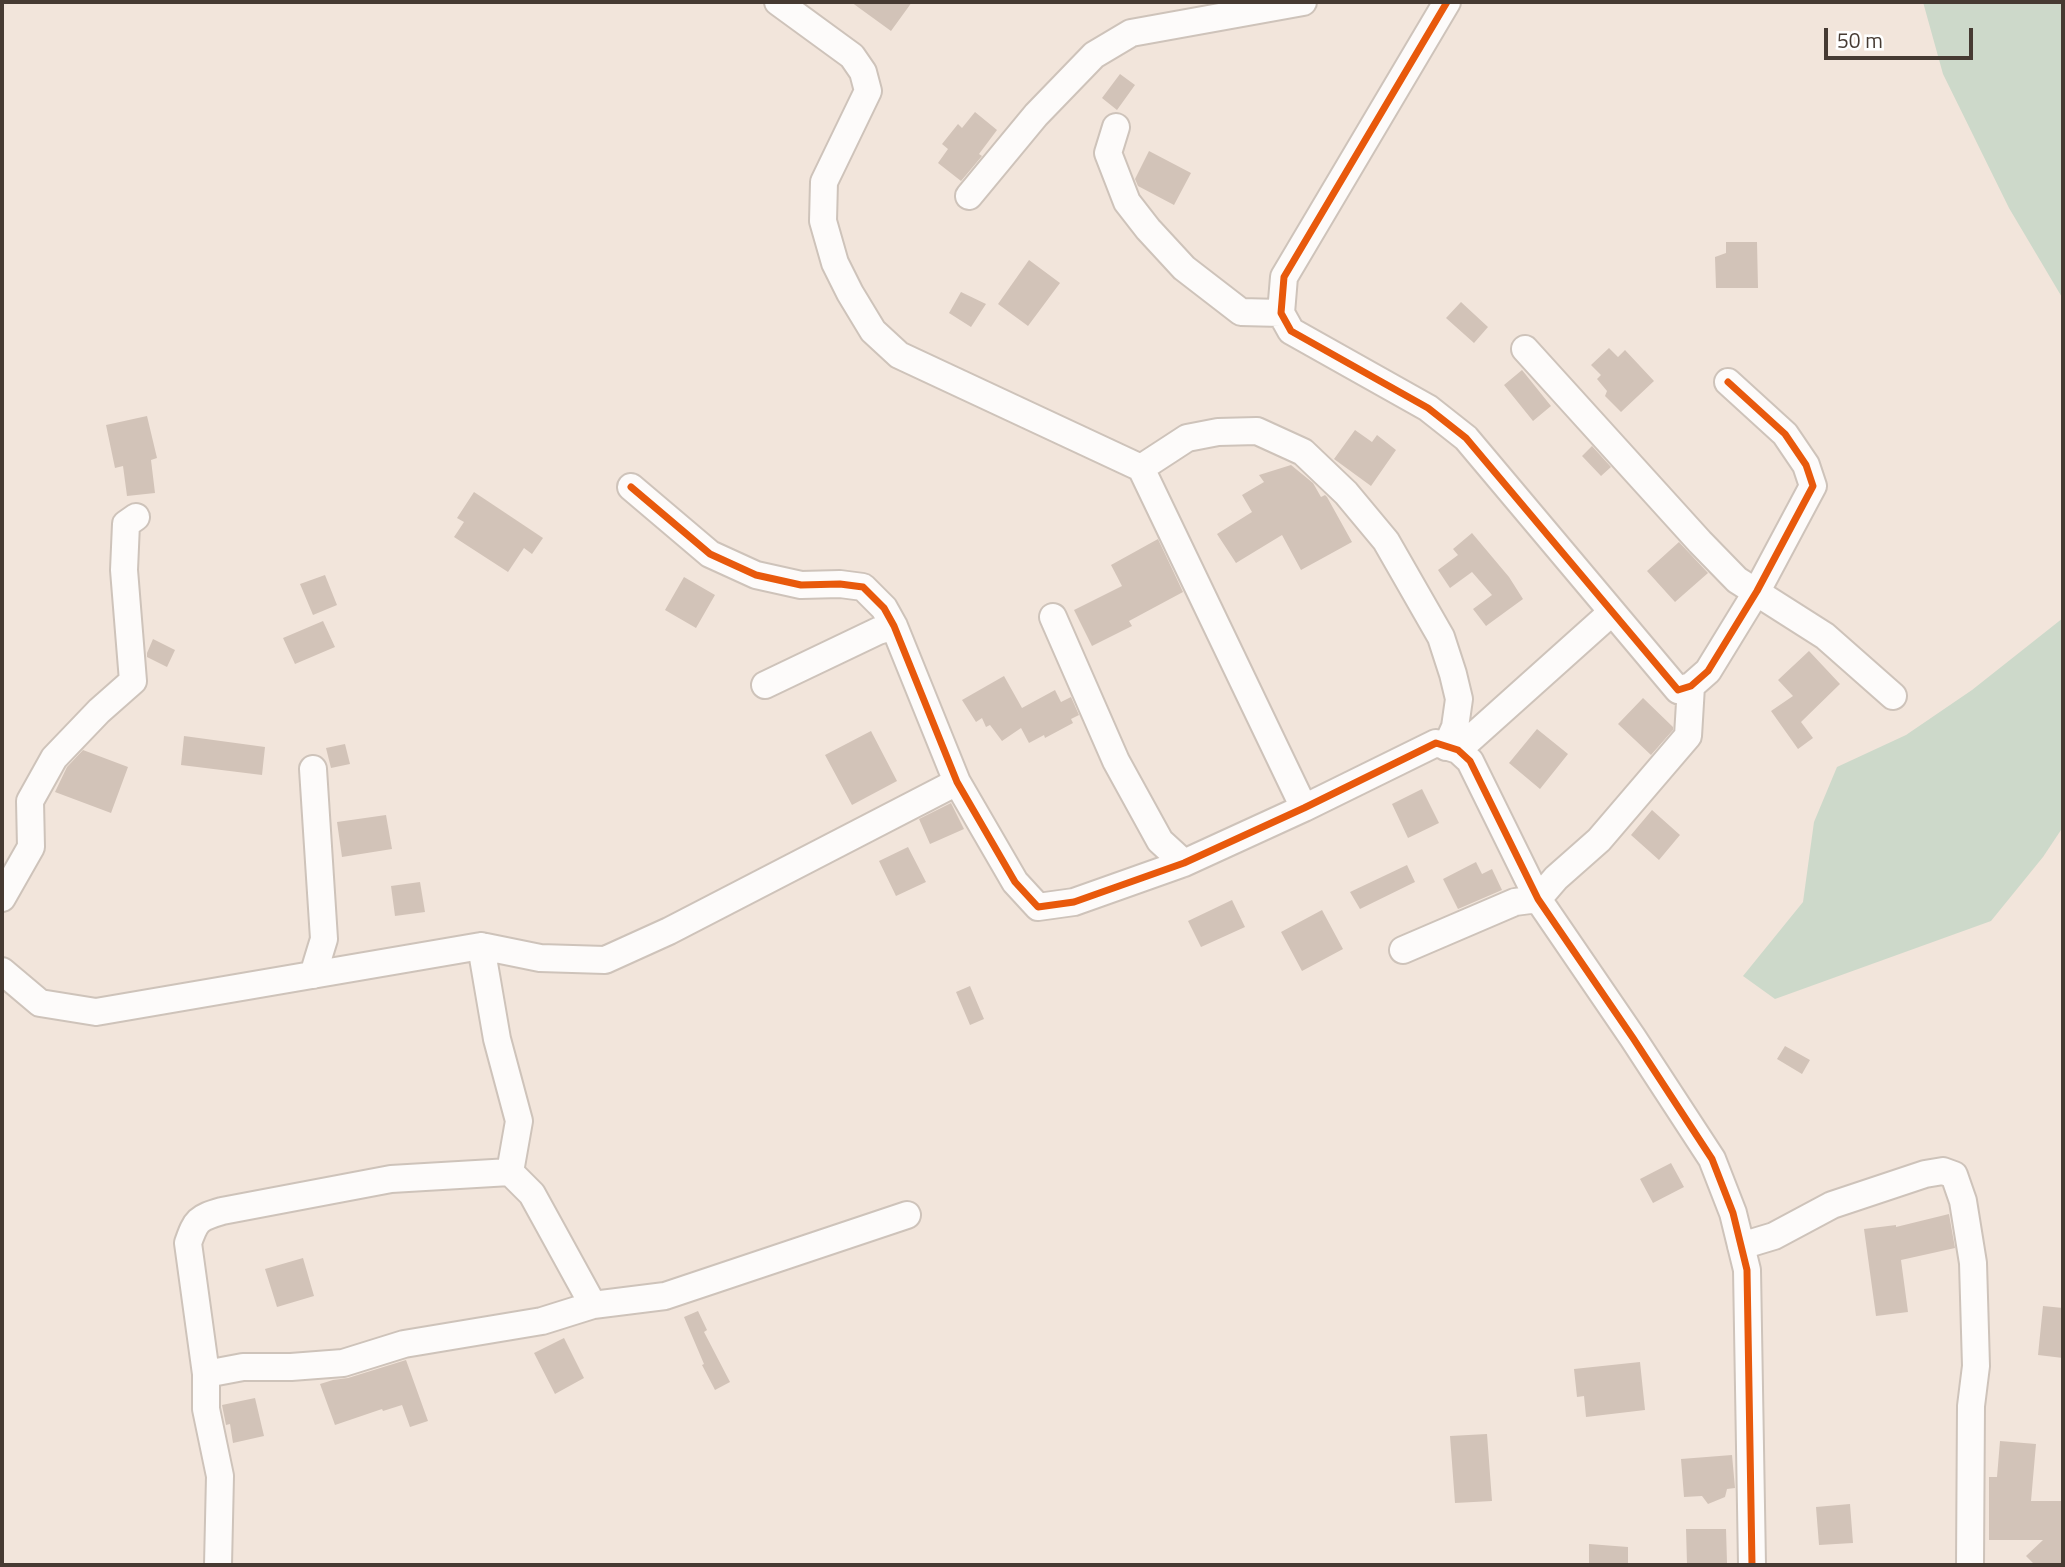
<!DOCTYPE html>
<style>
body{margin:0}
#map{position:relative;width:2065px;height:1567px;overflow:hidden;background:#f2e5db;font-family:"Titillium Web",sans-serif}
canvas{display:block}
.frame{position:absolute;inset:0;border:4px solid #463a32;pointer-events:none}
.scale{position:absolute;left:1824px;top:28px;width:149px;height:32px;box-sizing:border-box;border:4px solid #463a32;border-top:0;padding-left:9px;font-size:21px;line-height:24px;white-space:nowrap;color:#463a32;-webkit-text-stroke:5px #fff;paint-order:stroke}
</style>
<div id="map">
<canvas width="2065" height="1567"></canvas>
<div class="frame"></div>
<div class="scale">50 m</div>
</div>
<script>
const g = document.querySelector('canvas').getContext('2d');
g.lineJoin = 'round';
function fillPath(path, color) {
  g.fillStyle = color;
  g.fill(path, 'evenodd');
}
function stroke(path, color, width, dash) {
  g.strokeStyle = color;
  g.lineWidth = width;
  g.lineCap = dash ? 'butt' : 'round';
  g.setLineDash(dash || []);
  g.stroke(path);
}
const green = new Path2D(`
 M 1923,2 L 2063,2 L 2063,299 L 2009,208 L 1943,74 Z
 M 2063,618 L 2063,827 L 2043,857 L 1991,921 L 1775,999 L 1743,976 L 1803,902 L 1814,822 L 1837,767 L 1906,735 L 1972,690 Z`);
const building = new Path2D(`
 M 851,2 L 912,2 L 891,31 Z
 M 1120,74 L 1135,85 L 1117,110 L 1102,98 Z
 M 975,112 L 997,130 L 979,154 L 982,156 L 961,181 L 938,163 L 948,149 L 942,144 L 958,124 L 962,128 Z
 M 1149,151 L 1191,173 L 1174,205 L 1138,186 L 1135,179 Z
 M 1726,242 L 1757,242 L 1758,288 L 1716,288 L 1715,257 L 1726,253 Z
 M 1029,260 L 1060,283 L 1028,326 L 998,304 Z
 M 961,292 L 986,304 L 971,327 L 949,313 Z
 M 1461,302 L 1488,327 L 1474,343 L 1446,318 Z
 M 1609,348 L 1618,357 L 1625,350 L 1654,381 L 1621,412 L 1605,396 L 1607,391 L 1597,379 L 1601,375 L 1591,365 Z
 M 1522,370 L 1551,406 L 1533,421 L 1504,385 Z
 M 147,416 L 157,458 L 151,460 L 155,493 L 127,496 L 123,466 L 115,468 L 106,425 Z
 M 1355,430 L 1372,442 L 1377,435 L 1396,450 L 1371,486 L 1334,459 Z
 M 1592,446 L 1611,467 L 1601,476 L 1582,456 Z
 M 1291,465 L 1313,483 L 1321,497 L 1325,495 L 1327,497 L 1352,542 L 1301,570 L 1282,535 L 1236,563 L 1217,534 L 1252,512 L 1242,495 L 1264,482 L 1259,475 Z
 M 474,492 L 543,538 L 532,554 L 524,548 L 508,572 L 454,537 L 464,522 L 457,518 Z
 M 1472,533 L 1509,577 L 1523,599 L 1486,626 L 1473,609 L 1492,595 L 1472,572 L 1450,588 L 1438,570 L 1458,555 L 1453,549 Z
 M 1158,539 L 1183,592 L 1129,621 L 1132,626 L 1092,646 L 1074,610 L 1122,586 L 1111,565 Z
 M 1679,542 L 1708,573 L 1675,602 L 1647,571 Z
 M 325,575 L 337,605 L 313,615 L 300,584 Z
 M 684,577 L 715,595 L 696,628 L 665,610 Z
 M 323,621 L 335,647 L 295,664 L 283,638 Z
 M 153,639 L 175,650 L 167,667 L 147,657 L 147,653 Z
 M 1809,651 L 1840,684 L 1801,722 L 1813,738 L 1798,749 L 1771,711 L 1793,696 L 1778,680 Z
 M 1004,676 L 1022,708 L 1055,690 L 1061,702 L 1071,697 L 1079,715 L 1071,719 L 1073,723 L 1045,738 L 1044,735 L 1029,743 L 1021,728 L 1002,741 L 990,725 L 986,727 L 982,718 L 976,722 L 962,700 Z
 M 1643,698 L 1673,727 L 1673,730 L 1651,755 L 1618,724 Z
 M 1537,729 L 1568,754 L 1540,789 L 1509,763 Z
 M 871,731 L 897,781 L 852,805 L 825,755 Z
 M 184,736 L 265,747 L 262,775 L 181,765 Z
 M 345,744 L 350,764 L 331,768 L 326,748 Z
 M 83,750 L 128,767 L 111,813 L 55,792 L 67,767 Z
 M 1422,789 L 1439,823 L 1408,838 L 1392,804 Z
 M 951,803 L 964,829 L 930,844 L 919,819 Z
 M 1652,810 L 1680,835 L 1659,860 L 1631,835 Z
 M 386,815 L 392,849 L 342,857 L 337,822 Z
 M 908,847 L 926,882 L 896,896 L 879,861 Z
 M 1476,862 L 1482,874 L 1492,869 L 1502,890 L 1458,909 L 1443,879 Z
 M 1407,865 L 1415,882 L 1360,909 L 1350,892 Z
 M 420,882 L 425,912 L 395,916 L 391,886 Z
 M 1232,900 L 1245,927 L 1201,947 L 1188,921 Z
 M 1322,910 L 1343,949 L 1302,971 L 1281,932 Z
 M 970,986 L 984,1019 L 970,1025 L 956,992 Z
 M 1785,1046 L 1810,1060 L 1802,1074 L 1777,1059 Z
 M 1671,1163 L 1684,1187 L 1653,1203 L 1640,1179 Z
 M 1949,1214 L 1955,1248 L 1901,1260 L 1908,1312 L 1876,1316 L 1864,1229 L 1896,1225 L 1896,1227 Z
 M 303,1258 L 314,1296 L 277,1307 L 265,1269 Z
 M 2043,1306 L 2063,1308 L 2063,1358 L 2038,1355 Z
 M 698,1311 L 707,1330 L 704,1332 L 730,1382 L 715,1390 L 702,1365 L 704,1364 L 684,1317 Z
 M 564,1338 L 584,1378 L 555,1394 L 534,1353 Z
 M 406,1360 L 428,1421 L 410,1427 L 402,1405 L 383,1411 L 382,1409 L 335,1425 L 320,1384 L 333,1380 L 348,1378 Z
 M 1640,1362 L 1645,1410 L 1586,1417 L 1584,1396 L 1577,1397 L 1574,1369 Z
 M 255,1398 L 264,1436 L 233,1443 L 230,1424 L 226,1425 L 222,1405 Z
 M 1487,1434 L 1492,1501 L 1455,1503 L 1450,1436 Z
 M 2000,1441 L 2036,1444 L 2031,1501 L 2063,1501 L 2063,1565 L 2035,1565 L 2026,1556 L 2043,1540 L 1989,1540 L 1989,1477 L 1997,1477 Z
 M 1732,1455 L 1735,1488 L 1727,1489 L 1725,1497 L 1708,1504 L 1702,1496 L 1684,1497 L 1681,1459 Z
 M 1850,1504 L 1853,1543 L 1819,1545 L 1816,1507 Z
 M 1686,1529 L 1726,1529 L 1727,1563 L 1687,1564 Z
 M 1589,1544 L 1628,1547 L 1628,1565 L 1589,1565 Z`);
const minor = new Path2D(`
 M 778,2 L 852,56 L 863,72 L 868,91 L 824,182 L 823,221 L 835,263 L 850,293 L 873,331 L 899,355 L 1141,468 L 1304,808
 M 1447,2 L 1284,277 L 1281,313 L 1291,331 L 1428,408 L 1466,438 L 1678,690 L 1691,686 L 1708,671 L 1757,591 L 1813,486 L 1806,465 L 1785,434 L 1728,382
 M 1116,127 L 1108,153 L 1127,202 L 1148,229 L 1184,268 L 1241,312 L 1281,313
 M 969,196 L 1036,115 L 1094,55 L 1131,33 L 1303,2
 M 1525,349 L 1700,542 L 1737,580 L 1825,636 L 1893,696
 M 1141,468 L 1187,438 L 1218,432 L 1257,431 L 1303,452 L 1346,493 L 1386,541 L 1441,637 L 1453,674 L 1459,699 L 1455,727 L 1446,747
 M 631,487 L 710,554 L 756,575 L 801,585 L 840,584 L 863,587 L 884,608 L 894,626 L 957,782 L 1015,882 L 1038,907 L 1074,902 L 1184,863 L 1304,808 L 1436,743 L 1458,750 L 1470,761 L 1538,899 L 1633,1038 L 1712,1159 L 1733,1213 L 1747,1270 L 1752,1565
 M 1053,617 L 1116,761 L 1160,841 L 1184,863
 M 765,685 L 878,631 L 894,626
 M 1458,750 L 1612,612
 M 2,898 L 31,847 L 30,801 L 54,758 L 99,711 L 133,681 L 124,570 L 126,524 L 136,517
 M 481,946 L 497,1039 L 519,1121 L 510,1172 L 532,1194 L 593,1305
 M 1403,950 L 1515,902 L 1538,899 L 1556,878 L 1599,840 L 1688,736 L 1691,686
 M 2,971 L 40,1003 L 96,1012 L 481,946 L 540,958 L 605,960 L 669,931 L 957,782
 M 313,975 L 324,939 L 313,769
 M 1741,1246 L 1774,1236 L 1832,1205 L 1925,1174 L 1943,1171 L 1954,1175 L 1963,1201 L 1973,1263 L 1976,1366 L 1971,1406 L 1970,1565
 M 206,1374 L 243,1367 L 291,1367 L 343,1363 L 404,1344 L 542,1321 L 593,1305 L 665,1296 L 907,1215
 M 218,1565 L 220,1476 L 206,1409 L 206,1374 L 188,1243 C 196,1220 198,1218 222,1211 L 391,1179 L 510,1172`);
const cycleway = new Path2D(`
 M 1447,2 L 1284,277 L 1281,313 L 1291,331 L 1428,408 L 1466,438 L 1678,690 L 1691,686 L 1708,671 L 1757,591 L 1813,486 L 1806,465 L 1785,434 L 1728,382
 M 631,487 L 710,554 L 756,575 L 801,585 L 840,584 L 863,587 L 884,608 L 894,626 L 957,782 L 1015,882 L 1038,907 L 1074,902 L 1184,863 L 1304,808 L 1436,743 L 1458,750 L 1470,761 L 1538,899 L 1633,1038 L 1712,1159 L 1733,1213 L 1747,1270 L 1752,1565`);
fillPath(green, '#cdd9ca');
fillPath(building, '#d2c3b8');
stroke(minor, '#cec3ba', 30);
stroke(minor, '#fdfbfa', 26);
stroke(cycleway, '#e8590c', 7);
</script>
